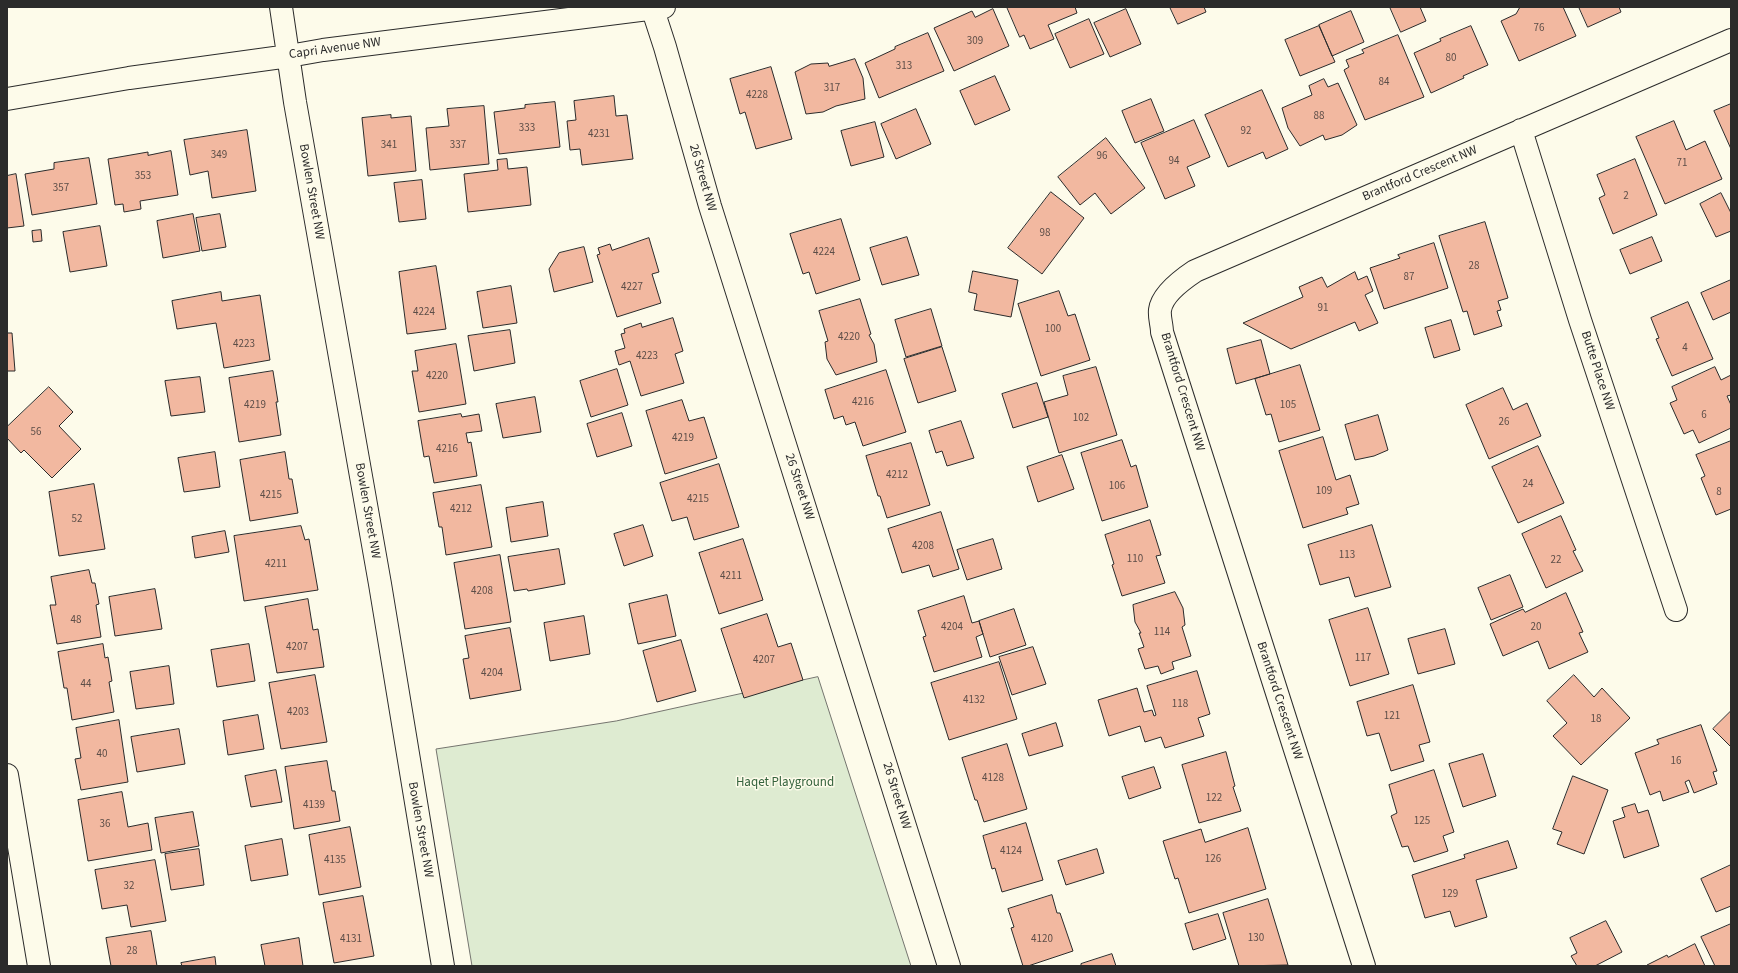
<!DOCTYPE html>
<style>
body{margin:0}
#map{position:relative;width:1738px;height:973px;overflow:hidden;background:#fdfbea;font-family:"Source Sans 3",sans-serif}
canvas{display:block}
.frame{position:absolute;inset:0;border:8px solid #2b2b2b;pointer-events:none}
</style>
<div id="map">
<canvas width="1738" height="973"></canvas>
<div class="frame"></div>
</div>
<script>
const g = document.querySelector('canvas').getContext('2d');
g.lineJoin = 'round';
function fillPath(path, color) {
  g.fillStyle = color;
  g.fill(path, 'evenodd');
}
function stroke(path, color, width, dash) {
  g.strokeStyle = color;
  g.lineWidth = width;
  g.lineCap = dash ? 'butt' : 'round';
  g.setLineDash(dash || []);
  g.stroke(path);
}
function write(font, color, halo, rows, align = 'center') {
  g.font = font + ' "Source Sans 3",sans-serif';
  g.lineWidth = 3;
  g.setLineDash([]);
  g.textBaseline = 'middle';
  g.strokeStyle = halo;
  g.fillStyle = color;
  for (const [text, x, y, turn = 0] of rows) {
    g.save();
    g.translate(x, y);
    g.rotate((+turn || 0) * Math.PI / 180);
    g.textAlign = isNaN(turn) ? turn : align;
    if (halo) g.strokeText(text, 0, 0);
    g.fillText(text, 0, 0);
    g.restore();
  }
}
const green = new Path2D(`
 M 818,677 L 911,966 L 472,966 L 436,749 L 616,721 Z`);
const building = new Path2D(`
 M 1007,7 L 1075,7 L 1077,13 L 1048,25 L 1054,39 L 1030,49 L 1024,35 L 1020,37 Z
 M 1170,7 L 1204,7 L 1206,12 L 1178,24 Z
 M 1390,7 L 1420,7 L 1426,21 L 1401,32 Z
 M 1563,7 L 1576,36 L 1519,61 L 1501,21 L 1516,14 L 1520,7 Z
 M 1579,7 L 1619,7 L 1621,12 L 1588,27 Z
 M 993,9 L 1009,46 L 954,71 L 934,28 L 972,11 L 975,17 Z
 M 1126,9 L 1141,44 L 1110,57 L 1094,23 Z
 M 1351,11 L 1364,42 L 1332,56 L 1319,25 Z
 M 1089,19 L 1104,54 L 1070,68 L 1055,34 Z
 M 1319,26 L 1335,62 L 1300,76 L 1285,40 Z
 M 1471,26 L 1488,65 L 1463,76 L 1464,78 L 1431,93 L 1414,53 L 1441,41 L 1440,39 Z
 M 928,33 L 944,71 L 879,98 L 865,63 L 895,49 L 895,47 Z
 M 1398,35 L 1424,97 L 1365,120 L 1344,70 L 1349,67 L 1346,60 L 1364,53 L 1362,50 Z
 M 855,59 L 863,78 L 865,99 L 836,106 L 823,112 L 806,114 L 795,72 L 811,64 L 828,63 L 829,66 Z
 M 771,67 L 792,139 L 756,149 L 745,112 L 740,114 L 730,79 Z
 M 995,76 L 1010,110 L 975,125 L 960,91 Z
 M 1324,79 L 1328,87 L 1338,83 L 1357,125 L 1342,135 L 1325,140 L 1323,135 L 1300,146 L 1288,128 L 1282,108 L 1312,95 L 1309,86 Z
 M 1262,90 L 1288,149 L 1266,159 L 1263,152 L 1228,167 L 1205,115 Z
 M 614,96 L 616,116 L 627,115 L 633,159 L 582,165 L 580,149 L 570,150 L 567,121 L 576,120 L 574,101 Z
 M 1151,99 L 1164,131 L 1135,143 L 1122,111 Z
 M 555,102 L 560,147 L 499,154 L 494,112 L 525,108 L 525,105 Z
 M 1731,104 L 1731,149 L 1714,111 Z
 M 484,106 L 489,164 L 430,170 L 426,128 L 449,126 L 447,109 Z
 M 916,109 L 931,144 L 896,159 L 881,124 Z
 M 391,115 L 391,118 L 411,116 L 416,171 L 368,176 L 362,118 Z
 M 1194,120 L 1210,157 L 1187,167 L 1195,186 L 1165,199 L 1141,143 Z
 M 1674,121 L 1686,150 L 1705,141 L 1722,179 L 1665,204 L 1636,137 Z
 M 875,122 L 884,157 L 851,166 L 841,131 Z
 M 247,130 L 256,191 L 212,198 L 208,171 L 190,175 L 184,140 Z
 M 1106,138 L 1145,188 L 1111,214 L 1095,193 L 1080,205 L 1058,177 Z
 M 171,151 L 178,195 L 140,201 L 141,209 L 124,212 L 123,204 L 115,205 L 108,159 L 148,152 L 148,155 Z
 M 89,158 L 97,204 L 32,215 L 25,174 L 54,169 L 54,163 Z
 M 507,159 L 508,169 L 527,167 L 531,205 L 468,212 L 464,174 L 498,170 L 497,160 Z
 M 1635,159 L 1657,215 L 1613,234 L 1599,198 L 1605,195 L 1597,175 Z
 M 16,174 L 24,226 L 7,228 L 7,176 Z
 M 422,180 L 426,219 L 399,222 L 394,183 Z
 M 1051,192 L 1084,218 L 1042,274 L 1008,248 Z
 M 1721,193 L 1731,213 L 1731,231 L 1716,237 L 1700,204 Z
 M 193,214 L 200,251 L 163,258 L 157,221 Z
 M 220,214 L 226,247 L 202,251 L 196,218 Z
 M 841,219 L 860,280 L 816,294 L 809,272 L 803,274 L 790,234 Z
 M 1485,222 L 1508,298 L 1498,301 L 1501,310 L 1497,311 L 1502,326 L 1474,335 L 1467,311 L 1463,312 L 1439,236 Z
 M 100,226 L 107,266 L 70,272 L 63,232 Z
 M 41,230 L 42,241 L 33,242 L 32,231 Z
 M 907,237 L 919,275 L 882,285 L 870,248 Z
 M 1652,237 L 1662,261 L 1630,274 L 1620,250 Z
 M 649,238 L 659,272 L 652,274 L 661,303 L 617,317 L 597,255 L 600,254 L 598,248 L 610,244 L 612,250 Z
 M 1434,243 L 1448,288 L 1384,309 L 1370,268 L 1400,258 L 1398,255 Z
 M 584,247 L 593,282 L 554,292 L 549,269 L 559,253 Z
 M 436,266 L 446,329 L 407,334 L 399,272 Z
 M 973,271 L 1018,280 L 1011,317 L 974,310 L 977,294 L 969,292 Z
 M 1355,272 L 1358,280 L 1367,276 L 1373,291 L 1365,295 L 1378,323 L 1359,331 L 1355,322 L 1291,349 L 1243,323 L 1303,297 L 1299,287 L 1322,277 L 1327,287 Z
 M 1731,280 L 1731,312 L 1713,320 L 1701,293 Z
 M 511,286 L 517,323 L 483,328 L 477,292 Z
 M 1059,291 L 1068,316 L 1075,314 L 1090,360 L 1041,376 L 1018,304 Z
 M 221,292 L 222,301 L 260,295 L 270,360 L 224,368 L 216,323 L 177,329 L 172,301 Z
 M 860,299 L 871,334 L 869,335 L 874,344 L 877,362 L 836,375 L 827,359 L 825,342 L 828,341 L 819,311 Z
 M 1688,302 L 1713,359 L 1672,376 L 1656,339 L 1659,338 L 1651,318 Z
 M 931,309 L 942,346 L 906,357 L 895,320 Z
 M 673,318 L 683,351 L 675,354 L 684,383 L 641,396 L 630,361 L 619,365 L 615,351 L 625,348 L 621,334 L 625,333 L 624,329 L 641,323 L 642,327 Z
 M 1451,320 L 1460,350 L 1434,358 L 1425,328 Z
 M 510,330 L 515,363 L 474,371 L 468,336 Z
 M 7,333 L 12,333 L 15,371 L 7,371 Z
 M 1261,340 L 1270,374 L 1236,384 L 1227,349 Z
 M 456,344 L 466,404 L 419,412 L 412,371 L 418,371 L 415,351 Z
 M 942,347 L 956,391 L 918,403 L 904,359 Z
 M 1300,365 L 1320,430 L 1279,442 L 1271,414 L 1266,415 L 1255,379 Z
 M 1096,367 L 1117,435 L 1059,453 L 1044,402 L 1068,395 L 1063,376 Z
 M 1715,367 L 1721,380 L 1731,375 L 1731,395 L 1727,396 L 1731,405 L 1731,428 L 1699,443 L 1693,430 L 1684,434 L 1670,403 L 1677,400 L 1672,387 Z
 M 617,369 L 628,405 L 591,417 L 580,381 Z
 M 886,370 L 906,432 L 863,446 L 855,422 L 846,425 L 843,416 L 834,419 L 825,390 Z
 M 273,371 L 278,402 L 276,402 L 281,435 L 239,442 L 229,378 Z
 M 200,377 L 205,412 L 171,416 L 165,381 Z
 M 1037,383 L 1048,417 L 1013,428 L 1002,394 Z
 M 49,387 L 73,412 L 59,426 L 81,449 L 52,478 L 24,450 L 21,453 L 7,438 L 7,427 Z
 M 1503,388 L 1513,410 L 1527,403 L 1541,436 L 1489,459 L 1466,405 Z
 M 535,397 L 541,432 L 503,438 L 496,404 Z
 M 682,400 L 689,421 L 704,417 L 717,458 L 665,474 L 646,411 Z
 M 622,413 L 632,446 L 597,457 L 587,424 Z
 M 461,414 L 462,417 L 479,414 L 482,431 L 466,433 L 468,443 L 471,442 L 477,476 L 434,483 L 429,456 L 424,457 L 418,421 Z
 M 1378,415 L 1388,450 L 1374,456 L 1355,460 L 1345,425 Z
 M 961,421 L 974,458 L 947,466 L 942,451 L 936,453 L 929,431 Z
 M 1323,437 L 1336,480 L 1350,475 L 1359,504 L 1346,508 L 1348,514 L 1303,528 L 1279,451 Z
 M 1122,440 L 1131,467 L 1136,465 L 1148,507 L 1102,521 L 1081,453 Z
 M 1731,441 L 1731,509 L 1716,515 L 1701,478 L 1705,476 L 1696,455 Z
 M 911,443 L 930,505 L 887,518 L 880,496 L 878,496 L 866,456 Z
 M 1538,446 L 1564,503 L 1518,523 L 1492,467 Z
 M 215,452 L 220,487 L 184,492 L 178,458 Z
 M 285,452 L 289,479 L 292,479 L 298,513 L 250,521 L 240,460 Z
 M 1062,455 L 1074,489 L 1038,502 L 1027,467 Z
 M 719,464 L 739,527 L 694,540 L 687,517 L 672,521 L 660,483 Z
 M 94,484 L 105,549 L 59,556 L 49,492 Z
 M 481,485 L 492,547 L 446,555 L 442,527 L 439,527 L 433,493 Z
 M 543,502 L 548,536 L 511,542 L 506,508 Z
 M 941,512 L 959,569 L 933,577 L 929,565 L 902,573 L 888,529 Z
 M 1561,516 L 1576,550 L 1573,551 L 1583,571 L 1546,588 L 1522,534 Z
 M 1150,520 L 1161,555 L 1156,556 L 1165,583 L 1122,596 L 1112,565 L 1114,564 L 1105,535 Z
 M 643,525 L 653,556 L 624,566 L 614,534 Z
 M 1372,525 L 1391,587 L 1355,597 L 1349,577 L 1320,585 L 1308,545 Z
 M 301,526 L 305,540 L 309,539 L 318,590 L 244,601 L 234,536 Z
 M 225,531 L 229,552 L 195,558 L 192,537 Z
 M 743,539 L 763,600 L 719,614 L 699,553 Z
 M 993,539 L 1002,569 L 967,580 L 957,550 Z
 M 559,549 L 565,584 L 528,591 L 527,589 L 514,591 L 508,557 Z
 M 500,555 L 511,622 L 465,629 L 454,563 Z
 M 89,570 L 92,583 L 95,583 L 99,604 L 96,605 L 101,637 L 57,644 L 50,605 L 56,605 L 51,577 Z
 M 1510,575 L 1523,607 L 1491,620 L 1478,588 Z
 M 155,589 L 162,629 L 115,636 L 109,597 Z
 M 1175,592 L 1183,608 L 1185,625 L 1182,627 L 1191,656 L 1172,662 L 1174,669 L 1161,674 L 1158,666 L 1145,669 L 1138,649 L 1144,647 L 1139,633 L 1141,633 L 1135,622 L 1133,605 Z
 M 1566,593 L 1583,632 L 1579,633 L 1588,652 L 1549,669 L 1538,641 L 1503,656 L 1490,624 L 1523,609 L 1525,612 Z
 M 667,595 L 676,636 L 638,644 L 629,604 Z
 M 964,596 L 972,623 L 979,621 L 983,634 L 976,637 L 982,657 L 934,672 L 923,637 L 926,636 L 918,611 Z
 M 308,599 L 313,630 L 318,629 L 324,667 L 277,673 L 265,607 Z
 M 1368,608 L 1389,674 L 1350,686 L 1329,620 Z
 M 1014,609 L 1026,645 L 990,657 L 979,621 Z
 M 767,614 L 778,647 L 791,643 L 803,680 L 744,698 L 721,629 Z
 M 584,616 L 590,654 L 550,661 L 544,623 Z
 M 510,628 L 521,690 L 470,699 L 463,659 L 469,658 L 465,636 Z
 M 1445,629 L 1455,664 L 1418,674 L 1408,639 Z
 M 681,640 L 696,691 L 657,702 L 643,651 Z
 M 103,644 L 105,658 L 108,657 L 112,681 L 109,682 L 114,712 L 72,720 L 67,688 L 64,688 L 58,652 Z
 M 249,644 L 255,681 L 217,687 L 211,650 Z
 M 1033,647 L 1046,684 L 1012,695 L 999,657 Z
 M 999,662 L 1017,719 L 949,740 L 931,683 Z
 M 169,666 L 174,704 L 136,709 L 130,672 Z
 M 1197,671 L 1210,714 L 1198,718 L 1204,736 L 1165,748 L 1161,737 L 1145,742 L 1140,726 L 1109,736 L 1098,700 L 1137,688 L 1144,712 L 1152,710 L 1154,716 L 1156,715 L 1147,686 Z
 M 315,675 L 327,742 L 281,749 L 269,683 Z
 M 1574,675 L 1594,697 L 1602,688 L 1630,718 L 1581,765 L 1553,736 L 1567,723 L 1547,701 Z
 M 1413,685 L 1430,742 L 1419,745 L 1424,761 L 1391,771 L 1379,733 L 1367,736 L 1357,702 Z
 M 1731,711 L 1731,747 L 1713,729 Z
 M 258,715 L 264,749 L 228,755 L 223,721 Z
 M 119,720 L 128,782 L 81,790 L 75,759 L 81,758 L 76,728 Z
 M 1056,723 L 1063,746 L 1029,756 L 1022,734 Z
 M 1701,725 L 1717,771 L 1713,772 L 1717,784 L 1694,793 L 1689,780 L 1685,782 L 1689,792 L 1663,801 L 1660,791 L 1650,795 L 1635,753 L 1659,744 L 1657,740 Z
 M 179,729 L 185,764 L 137,772 L 131,737 Z
 M 1007,744 L 1027,809 L 984,822 L 977,800 L 975,800 L 962,758 Z
 M 1226,752 L 1235,786 L 1233,787 L 1241,811 L 1199,823 L 1182,765 Z
 M 1483,754 L 1496,796 L 1463,807 L 1449,764 Z
 M 327,761 L 332,791 L 335,791 L 340,821 L 294,829 L 285,767 Z
 M 1154,767 L 1161,788 L 1129,799 L 1122,777 Z
 M 276,770 L 282,802 L 251,807 L 245,776 Z
 M 1434,770 L 1454,832 L 1443,836 L 1448,851 L 1414,862 L 1408,846 L 1402,847 L 1391,816 L 1397,813 L 1389,785 Z
 M 1573,776 L 1608,790 L 1584,854 L 1557,844 L 1562,832 L 1553,829 Z
 M 122,792 L 128,827 L 148,823 L 152,850 L 88,861 L 78,800 Z
 M 1635,804 L 1638,813 L 1648,810 L 1659,846 L 1624,858 L 1613,821 L 1625,817 L 1622,808 Z
 M 193,812 L 199,846 L 161,853 L 155,818 Z
 M 1026,823 L 1043,880 L 1002,892 L 995,868 L 992,869 L 983,836 Z
 M 350,827 L 361,887 L 319,895 L 309,835 Z
 M 1248,828 L 1266,889 L 1189,913 L 1178,878 L 1175,879 L 1163,841 L 1201,829 L 1205,842 Z
 M 282,839 L 288,875 L 251,881 L 245,846 Z
 M 1508,841 L 1517,868 L 1476,880 L 1487,917 L 1455,927 L 1450,911 L 1425,918 L 1412,875 L 1465,858 L 1464,855 Z
 M 199,849 L 204,885 L 171,890 L 165,854 Z
 M 1097,849 L 1104,873 L 1066,885 L 1058,861 Z
 M 155,860 L 166,921 L 131,927 L 127,905 L 102,909 L 95,870 Z
 M 1731,865 L 1731,906 L 1716,912 L 1701,879 Z
 M 1052,895 L 1057,913 L 1060,913 L 1073,951 L 1028,966 L 1023,966 L 1011,928 L 1014,927 L 1008,909 Z
 M 363,896 L 374,956 L 334,963 L 323,903 Z
 M 1268,899 L 1288,965 L 1239,966 L 1223,913 Z
 M 1218,914 L 1226,939 L 1193,950 L 1185,924 Z
 M 1606,921 L 1622,952 L 1595,966 L 1577,966 L 1571,956 L 1577,953 L 1570,938 Z
 M 1731,924 L 1731,966 L 1715,966 L 1701,937 Z
 M 151,931 L 157,966 L 111,966 L 106,938 Z
 M 299,938 L 303,966 L 265,966 L 261,945 Z
 M 1695,944 L 1705,966 L 1648,966 L 1647,965 L 1667,955 L 1668,957 Z
 M 1112,954 L 1116,966 L 1081,966 L 1081,964 Z
 M 215,957 L 216,966 L 182,966 L 181,963 Z`);
const minor = new Path2D(`
 M 281,7 L 295,102 L 380,584 L 443,966
 M 652,7 L 665,47 L 710,206 L 949,966
 M 7,99 L 129,78 L 289,56 L 323,50 L 664,7
 M 1521,130 L 1580,320 L 1676,610
 M 7,775 L 39,966
 M 1364,966 L 1162,332 C 1162,325 1159,317 1160,310 C 1162,294 1183,279 1195,271 L 1731,40`);
const numberNames = [
 ["76",1539,29],
 ["309",975,42],
 ["80",1451,59],
 ["313",904,67],
 ["84",1384,83],
 ["317",832,89],
 ["4228",757,96],
 ["88",1319,117],
 ["333",527,129],
 ["92",1246,132],
 ["4231",599,135],
 ["341",389,146],
 ["337",458,146],
 ["349",219,156],
 ["96",1102,157],
 ["94",1174,162],
 ["71",1682,164],
 ["353",143,177],
 ["357",61,189],
 ["2",1626,197],
 ["98",1045,234],
 ["4224",824,253],
 ["28",1474,267],
 ["87",1409,278],
 ["4227",632,288],
 ["91",1323,309],
 ["4224",424,313],
 ["100",1053,330],
 ["4220",849,338],
 ["4223",244,345],
 ["4",1685,349],
 ["4223",647,357],
 ["4220",437,377],
 ["4216",863,403],
 ["4219",255,406],
 ["105",1288,406],
 ["6",1704,416],
 ["102",1081,419],
 ["26",1504,423],
 ["56",36,433],
 ["4219",683,439],
 ["4216",447,450],
 ["4212",897,476],
 ["24",1528,485],
 ["106",1117,487],
 ["109",1324,492],
 ["8",1719,493],
 ["4215",271,496],
 ["4215",698,500],
 ["4212",461,510],
 ["52",77,520],
 ["4208",923,547],
 ["113",1347,556],
 ["110",1135,560],
 ["22",1556,561],
 ["4211",276,565],
 ["4211",731,577],
 ["4208",482,592],
 ["48",76,621],
 ["4204",952,628],
 ["20",1536,628],
 ["114",1162,633],
 ["4207",297,648],
 ["117",1363,659],
 ["4207",764,661],
 ["4204",492,674],
 ["44",86,685],
 ["4132",974,701],
 ["118",1180,705],
 ["4203",298,713],
 ["121",1392,717],
 ["18",1596,720],
 ["40",102,755],
 ["16",1676,762],
 ["4128",993,779],
 ["122",1214,799],
 ["4139",314,806],
 ["125",1422,822],
 ["36",105,825],
 ["4124",1011,852],
 ["126",1213,860],
 ["4135",335,861],
 ["32",129,887],
 ["129",1450,895],
 ["130",1256,939],
 ["4131",351,940],
 ["4120",1042,940],
 ["28",132,952]
];
const streetNames = [
 ["Capri Avenue NW",335,49,-8],
 ["Brantford Crescent NW",1420,174,-23],
 ["26 Street NW",702,178,74],
 ["Bowlen Street NW",311,192,80],
 ["Butte Place NW",1597,371,72],
 ["Brantford Crescent NW",1182,392,73],
 ["26 Street NW",799,487,72],
 ["Bowlen Street NW",367,511,80],
 ["Brantford Crescent NW",1279,701,72],
 ["26 Street NW",896,796,73],
 ["Bowlen Street NW",420,830,80]
];
const parkNames = [
 ["Haqet Playground",785,783]
];
fillPath(green, '#deebd1');
stroke(green, '#74746e', 1);
fillPath(building, '#f2b8a0');
stroke(building, '#2b2b2b', 1);
stroke(minor, '#2b2b2b', 24);
stroke(minor, '#fdfbea', 22);
write('11px', '#5d4e48', null, numberNames);
write('13px', '#2b2b2b', '#fdfbea', streetNames);
write('13px', '#34623c', '#fdfbea', parkNames);
</script>
